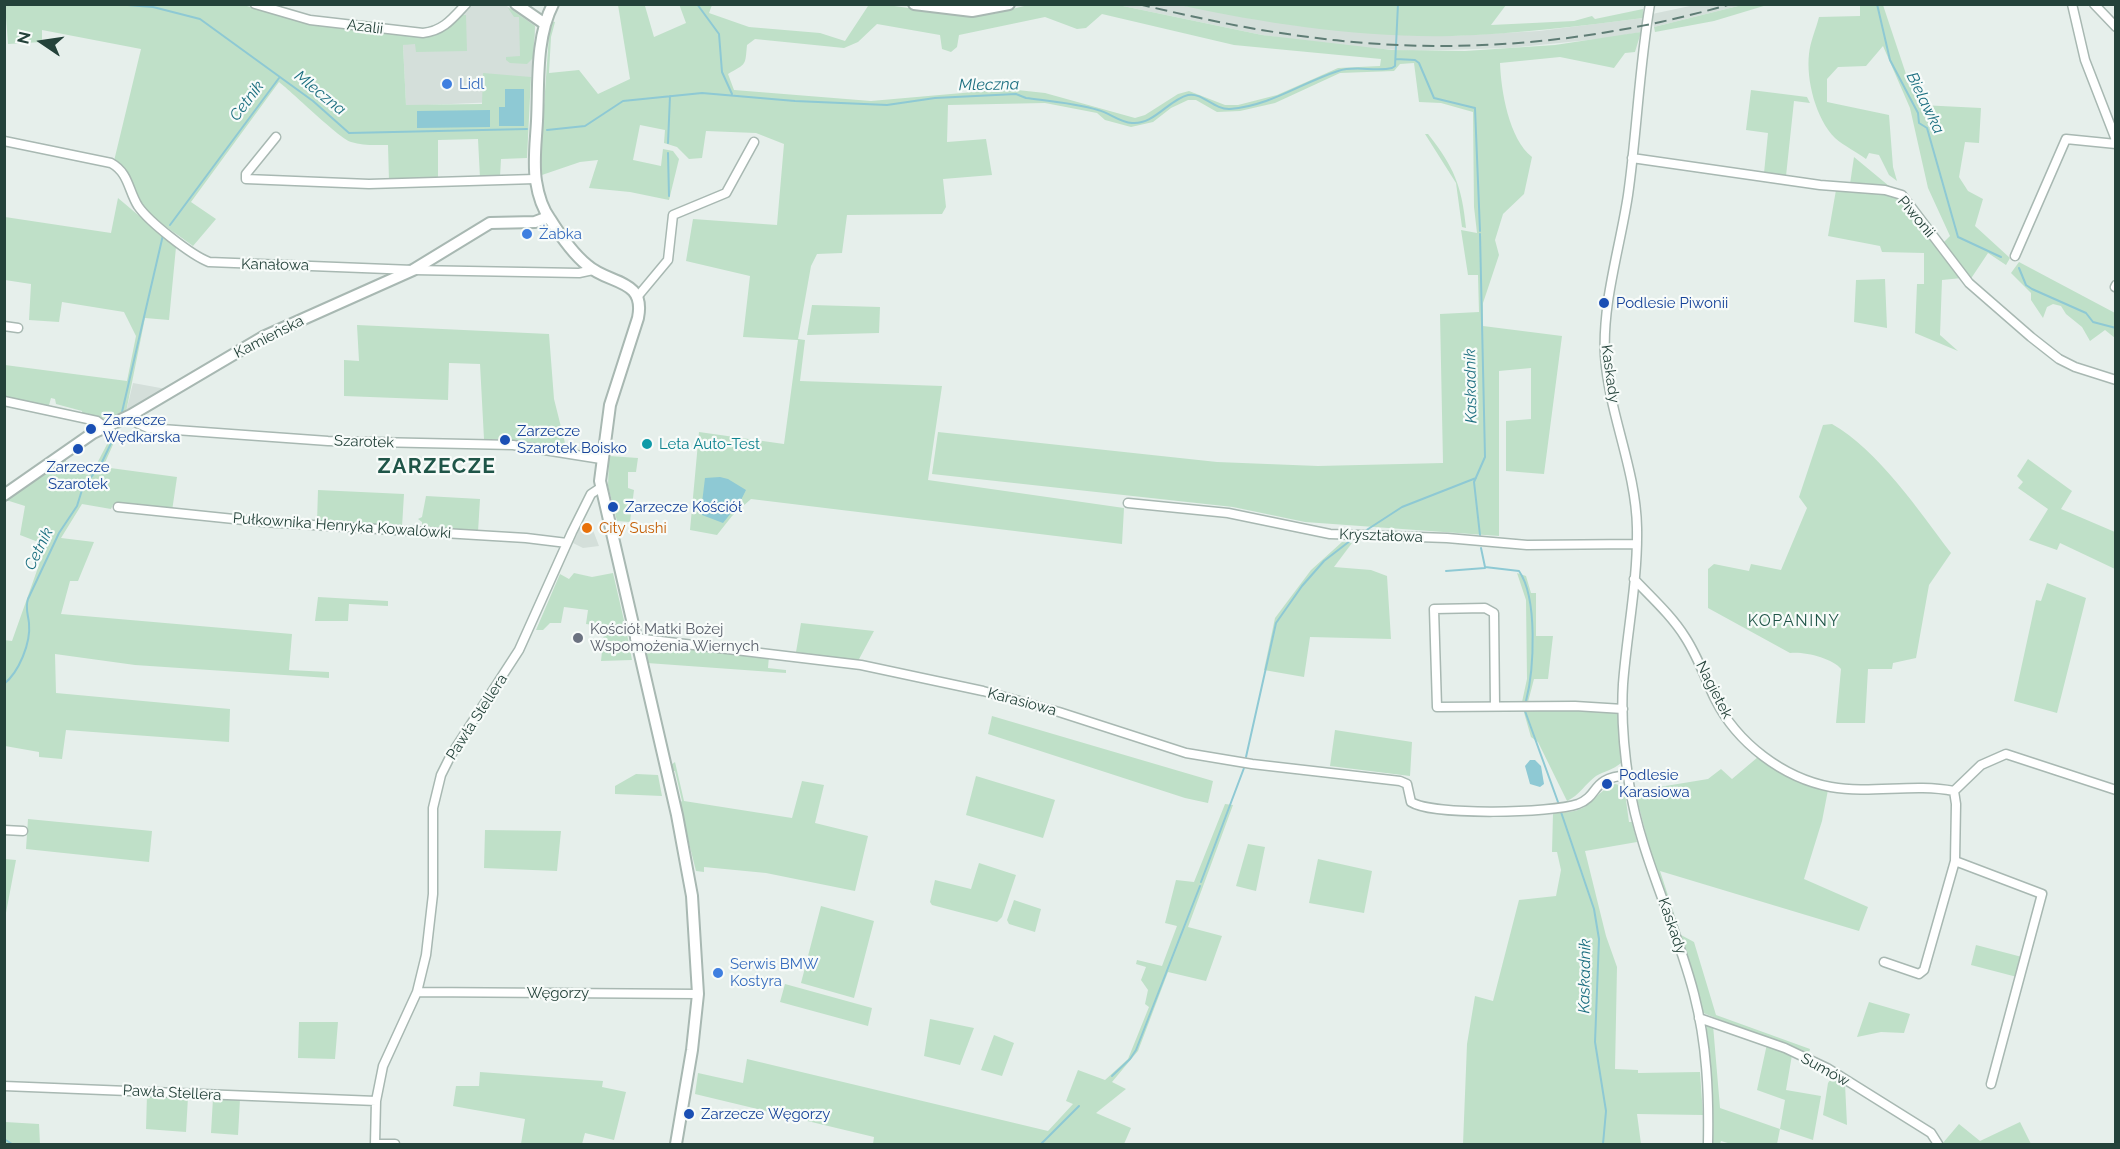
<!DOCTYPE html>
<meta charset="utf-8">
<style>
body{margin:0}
#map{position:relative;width:2120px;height:1149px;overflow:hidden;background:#e6efeb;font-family:Raleway,sans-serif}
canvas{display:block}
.frame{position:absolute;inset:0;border:6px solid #24423a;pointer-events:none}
.north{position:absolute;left:12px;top:12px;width:60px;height:60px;-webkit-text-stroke:4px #f7fbf9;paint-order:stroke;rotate:283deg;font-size:16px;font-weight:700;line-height:24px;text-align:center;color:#24423a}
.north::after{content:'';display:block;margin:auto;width:21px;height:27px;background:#24423a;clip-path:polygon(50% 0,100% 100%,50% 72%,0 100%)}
</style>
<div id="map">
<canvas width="2120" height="1149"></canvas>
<div class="frame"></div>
<div class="north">N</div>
</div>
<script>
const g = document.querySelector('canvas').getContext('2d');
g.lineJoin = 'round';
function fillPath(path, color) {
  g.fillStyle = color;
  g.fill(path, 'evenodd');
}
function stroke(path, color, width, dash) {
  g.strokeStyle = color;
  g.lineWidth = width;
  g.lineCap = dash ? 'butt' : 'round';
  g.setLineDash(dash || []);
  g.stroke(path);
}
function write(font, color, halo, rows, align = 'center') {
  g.font = font + ' Raleway,sans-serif';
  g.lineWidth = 4.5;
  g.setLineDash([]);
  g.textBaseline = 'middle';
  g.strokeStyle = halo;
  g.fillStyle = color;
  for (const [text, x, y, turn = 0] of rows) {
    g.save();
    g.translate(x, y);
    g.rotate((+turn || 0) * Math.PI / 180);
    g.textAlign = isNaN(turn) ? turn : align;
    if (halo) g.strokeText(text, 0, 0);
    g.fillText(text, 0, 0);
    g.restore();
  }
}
const built = new Path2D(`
 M 469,5 L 505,5 L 532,21 L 535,26 L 535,35 L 531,77 L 496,77 L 496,102 L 406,106 L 403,45 L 437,34 Z
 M 1118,5 L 1180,5 L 1293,25 L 1405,35 L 1451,36 L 1539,31 L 1643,18 L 1641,32 L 1608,38 L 1510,48 L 1412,51 L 1339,46 L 1262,35 Z
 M 1695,5 L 1742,5 L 1654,27 L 1652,14 Z
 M 133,383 L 166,389 L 126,412 Z
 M 591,525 L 599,546 L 583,548 L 573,543 L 580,528 Z`);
const green = new Path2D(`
 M 5,4 L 243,5 L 285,16 L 432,36 L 449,26 L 459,15 L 466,15 L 467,51 L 416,52 L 415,44 L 403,45 L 406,105 L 482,104 L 483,73 L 531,77 L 527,158 L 501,159 L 500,177 L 480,178 L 478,139 L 438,140 L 438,180 L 389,181 L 388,145 C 376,145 363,146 351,142 C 340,139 293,93 279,82 L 191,202 L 216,219 L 193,246 C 176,233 154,221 142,204 C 132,188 130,173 114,161 L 141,49 L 42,30 L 42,42 L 8,44 Z
 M 679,4 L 712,5 L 709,13 L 749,27 L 820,33 L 845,41 L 868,6 L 865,4 L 887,5 L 966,16 L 993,14 L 1028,5 L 1118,5 L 1262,35 L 1392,50 L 1465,51 L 1555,45 L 1641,32 L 1635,52 L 1625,53 L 1614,68 L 1560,57 L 1500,63 C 1501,91 1509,139 1532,157 L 1524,194 L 1503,214 L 1495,240 L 1499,255 L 1483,303 L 1483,326 L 1562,336 L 1544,474 L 1506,471 L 1506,421 L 1531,419 L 1531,368 L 1499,371 L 1499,536 L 1305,522 L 1233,507 L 932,474 L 938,432 L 1217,462 L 1318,466 L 1443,463 L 1440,314 L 1479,312 L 1478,275 L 1468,275 L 1461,230 L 1477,233 L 1474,207 L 1473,112 L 1441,103 L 1419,102 L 1414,63 L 1400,64 L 1394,71 L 1340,73 L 1275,103 L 1240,111 L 1217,112 L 1196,100 L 1188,100 L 1171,108 L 1153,122 L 1131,127 L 1105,120 L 1097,113 L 1045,103 L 948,105 L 947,142 L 986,139 L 992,175 L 943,179 L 946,207 L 942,214 L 847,215 L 842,253 L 817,254 L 811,266 L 798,339 L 805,340 L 800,381 L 942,386 L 928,480 L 1124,508 L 1122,544 L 751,499 L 732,516 L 717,535 L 690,530 L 699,432 L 784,444 L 798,340 L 743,337 L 750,276 L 686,261 L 693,219 L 777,225 L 784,144 L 756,133 L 706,131 L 702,158 L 689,159 L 677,147 L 664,143 L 665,130 L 640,125 L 633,160 L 661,166 L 663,149 L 673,151 L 679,159 L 669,200 L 630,192 L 589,188 L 598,160 L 580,162 L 539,176 L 550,21 L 555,22 L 551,37 L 549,73 L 579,70 L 598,94 L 630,79 L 618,5 L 645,6 L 654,37 L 686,23 ZM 1102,14 L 1234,45 L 1381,59 L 1380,66 L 1338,68 L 1277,95 L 1238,105 L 1225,105 L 1189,91 L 1178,94 L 1145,115 L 1135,118 L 1045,93 L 1008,89 L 871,101 L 734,90 L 728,74 C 747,63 745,66 747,45 L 755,39 L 844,48 L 858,42 L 877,24 L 940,35 L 942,49 L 951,52 L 957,47 L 959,35 L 1045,17 L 1077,29 L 1086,28 Z
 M 1179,5 L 1506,5 L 1491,25 L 1574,21 L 1592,16 L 1595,19 L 1643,9 L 1643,18 C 1580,26 1516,34 1452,36 C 1361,38 1268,24 1179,5 Z
 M 1742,5 L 1767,5 L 1714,21 L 1655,32 L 1654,27 Z
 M 1860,5 L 1883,5 L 1908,80 L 1921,105 L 1981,108 L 1979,143 L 1965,142 L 1959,177 L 1968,191 L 1983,199 L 1975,226 L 2010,258 L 2006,265 L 1988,253 L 1970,280 L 1942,244 L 1950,236 L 1928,188 L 1910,108 L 1883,46 L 1866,66 L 1838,67 L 1827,79 L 1827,102 L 1889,115 L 1893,167 L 1897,181 L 1889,175 L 1879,155 L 1869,153 L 1866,159 C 1857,152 1844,146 1835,138 C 1816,119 1806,80 1809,54 C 1810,42 1816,29 1819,17 L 1860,16 Z
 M 508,8 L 511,9 L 535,26 L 533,58 L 527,64 L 510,63 L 506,60 L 506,57 L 520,56 L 519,17 L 514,17 Z
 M 1751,90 L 1807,97 L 1810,103 L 1794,101 L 1786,176 L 1764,173 L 1768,133 L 1746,130 Z
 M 1425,134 L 1428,134 C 1454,167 1462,186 1466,228 L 1462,227 L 1456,183 Z
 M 1854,157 L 1889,186 L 1850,184 Z
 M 1836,190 L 1877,192 L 1900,199 L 1962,278 L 1942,280 L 1940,335 L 1958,351 L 1915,333 L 1917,284 L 1924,284 L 1924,253 L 1882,252 L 1880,246 L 1828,236 Z
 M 118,198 L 176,247 L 169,320 L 145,318 L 126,412 L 110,420 L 82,415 L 82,411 L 56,404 L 55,399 L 51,398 L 48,409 L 5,400 L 5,365 L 127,381 L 136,336 L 124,312 L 62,302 L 59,322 L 29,320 L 31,284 L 5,280 L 5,217 L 111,233 Z
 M 2019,262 L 2115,313 L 2115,338 L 2105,330 L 2090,341 L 2082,327 L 2066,314 L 2061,306 L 2053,304 L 2047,307 L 2043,318 L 2031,300 L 2031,293 L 2011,273 Z
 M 1885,279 L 1887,328 L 1854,322 L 1856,280 Z
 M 812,305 L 880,307 L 879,333 L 807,335 Z
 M 357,325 L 549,334 L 554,399 L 567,451 L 502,439 L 484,439 L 480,364 L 449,363 L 448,400 L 344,396 L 344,360 L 359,361 Z
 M 1832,424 C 1878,450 1919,511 1951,553 L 1929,585 L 1916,658 L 1893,663 L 1892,669 L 1868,669 L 1865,723 L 1836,723 L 1841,669 C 1833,658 1803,651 1790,653 L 1708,608 L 1708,569 L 1714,564 L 1749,571 L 1751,564 L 1781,570 L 1807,508 L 1799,497 L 1823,425 Z
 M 116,427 L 120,429 L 103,467 L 177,477 L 172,511 L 113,505 L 111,509 L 82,504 L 61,538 L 94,542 L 78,581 L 70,581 L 61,614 L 292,634 L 289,670 L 329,672 L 329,678 L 135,665 L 55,654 L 56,693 L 230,709 L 229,742 L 66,730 L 62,759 L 39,757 L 39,752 L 5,746 L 4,640 L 12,641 L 46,545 L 20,535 L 25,506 L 6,500 L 65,459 L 71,471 L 89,475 L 92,473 Z
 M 609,456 L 638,458 L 636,472 L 628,472 L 628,488 L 634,490 L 630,522 L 617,521 L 608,486 Z
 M 2028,459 L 2072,491 L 2061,509 L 2115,532 L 2115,569 L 2060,543 L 2057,550 L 2029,540 L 2048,509 L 2018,488 L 2023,482 L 2017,476 Z
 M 318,490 L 404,494 L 402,527 L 317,522 Z
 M 426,496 L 480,499 L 478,532 L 422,526 L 422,522 L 418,519 L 422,517 Z
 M 1342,542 L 1352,543 L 1334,567 L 1371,570 L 1387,576 L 1391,639 L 1310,637 L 1304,677 L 1264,670 L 1275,618 L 1311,570 Z
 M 574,573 L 592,577 L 613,573 L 626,629 L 586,624 L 588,610 L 564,607 L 561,623 L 550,623 L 543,630 L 536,630 L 560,574 L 569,579 Z
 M 1517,573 L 1526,576 L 1531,593 L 1536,593 L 1536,636 L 1553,636 L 1548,679 L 1534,679 L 1528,702 L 1522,702 L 1527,679 L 1526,600 Z
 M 2047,583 L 2086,598 L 2057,713 L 2014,701 L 2036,600 L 2041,601 Z
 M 318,597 L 388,601 L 388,606 L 349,604 L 348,621 L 315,621 Z
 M 801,623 L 874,631 L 858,661 L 796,652 Z
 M 604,632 L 627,634 L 632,660 L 601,661 Z
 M 647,643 L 769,656 L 768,668 L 786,670 L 786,673 L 647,663 L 643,648 Z
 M 1575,708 L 1580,711 L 1618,711 L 1621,763 C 1613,770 1605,771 1596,776 C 1585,784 1580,795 1567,801 L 1538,742 L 1531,737 L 1523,709 Z
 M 992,716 L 1213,781 L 1208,803 L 1185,798 L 988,734 Z
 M 1335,730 L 1412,742 L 1410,776 L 1330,766 Z
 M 1758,757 L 1828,790 L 1822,821 L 1804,879 L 1868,907 L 1859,931 L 1660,871 L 1681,935 L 1694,942 L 1716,1015 L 1810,1049 L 1808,1056 L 1701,1012 L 1650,850 L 1635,791 L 1708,779 L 1721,769 L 1732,779 Z
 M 675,762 L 684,801 L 792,818 L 802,781 L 824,785 L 815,823 L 868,836 L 855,891 L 766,873 L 704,867 L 704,872 L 696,871 L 679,803 L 682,801 L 675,771 L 672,771 L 671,765 Z
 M 636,774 L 658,775 L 662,796 L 615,794 L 615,786 Z
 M 976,776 L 1055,800 L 1043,838 L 966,815 Z
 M 1615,784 L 1624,786 L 1629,822 L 1632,822 L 1637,842 L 1585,851 L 1606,936 L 1617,967 L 1615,1069 L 1638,1070 L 1638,1073 L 1700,1072 L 1703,1115 L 1637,1114 L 1641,1144 L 1463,1144 L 1467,1044 L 1475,996 L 1493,1001 L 1519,900 L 1556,896 L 1561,870 L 1557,852 L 1552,852 L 1553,813 C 1596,813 1585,798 1615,784 Z
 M 1225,804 L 1233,805 L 1188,927 L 1222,936 L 1206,981 L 1168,972 L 1138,1051 L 1112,1082 L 1126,1089 L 1096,1113 L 1131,1128 L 1124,1144 L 873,1144 L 874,1137 L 695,1094 L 698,1073 L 743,1083 L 747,1059 L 1048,1131 L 1073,1104 L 1066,1101 L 1078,1070 L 1105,1080 L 1128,1059 L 1149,1007 L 1145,1004 L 1148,990 L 1141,980 L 1146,967 L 1136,964 L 1137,960 L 1162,966 L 1177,926 L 1165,923 L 1176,880 L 1194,882 Z
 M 28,819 L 152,831 L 149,862 L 26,849 Z
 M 485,830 L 561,831 L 557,871 L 484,868 Z
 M 1248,844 L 1265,847 L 1256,891 L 1236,886 Z
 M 5,859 L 16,860 L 5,918 L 4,859 Z
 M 1318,859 L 1372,871 L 1364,913 L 1309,903 Z
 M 979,863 L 1016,875 L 1002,917 L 997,922 L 932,905 L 930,902 L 935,880 L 971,889 Z
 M 1014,900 L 1041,909 L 1035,932 L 1009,924 L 1007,920 Z
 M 821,906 L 874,921 L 854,998 L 801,983 Z
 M 1976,945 L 2022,957 L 2017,977 L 1971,965 Z
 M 785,984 L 872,1008 L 868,1026 L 780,1002 Z
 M 1869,1002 L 1910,1014 L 1904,1033 L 1881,1032 L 1857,1037 Z
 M 930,1019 L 974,1028 L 960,1065 L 924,1056 Z
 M 299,1022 L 338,1022 L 335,1059 L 298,1058 Z
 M 1706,1023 L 1713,1025 L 1720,1108 L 1780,1129 L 1785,1100 L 1757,1090 L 1767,1044 L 1792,1055 L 1786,1090 L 1821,1096 L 1813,1140 L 1780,1129 L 1777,1144 L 1731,1144 L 1721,1141 L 1720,1144 L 1713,1144 L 1712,1080 Z
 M 994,1035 L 1014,1043 L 1002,1076 L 981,1070 Z
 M 480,1072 L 603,1081 L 602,1087 L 626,1092 L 614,1140 L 585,1133 L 582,1144 L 521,1144 L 525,1119 L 453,1106 L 456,1086 L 479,1086 Z
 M 1833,1076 L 1845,1084 L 1847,1125 L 1823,1115 L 1828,1083 Z
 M 147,1094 L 188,1097 L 186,1132 L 146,1129 Z
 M 213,1098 L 240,1099 L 238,1135 L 211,1133 Z
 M 5,1122 L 39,1124 L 40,1144 L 5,1144 Z
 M 2020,1122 L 2031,1144 L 1942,1144 L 1959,1124 L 1980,1141 Z`);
const water = new Path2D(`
 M 505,89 L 524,89 L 524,126 L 499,126 L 499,107 L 505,107 Z
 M 490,110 L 490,127 L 417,128 L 417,111 Z
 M 720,477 L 728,479 L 746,490 L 740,502 L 723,523 L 702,515 L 701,511 L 705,478 Z
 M 1530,760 L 1535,760 L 1541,766 L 1544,784 L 1540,787 L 1530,784 L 1525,766 Z`);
const stream = new Path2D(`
 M 115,4 L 153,7 L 200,19 L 313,101 L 349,133 L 527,129
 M 697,4 L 719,34 L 722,72 L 732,94
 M 1877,4 L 1890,60 L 1918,113 L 1919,123 L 1927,128 L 1958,237 L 2001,257
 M 1396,59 L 1415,60 L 1419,63 L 1434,98 L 1475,108 L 1480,231
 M 547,130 L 585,126 L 623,101 L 702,93 L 795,101 L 887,105 L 935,98 L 1016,94 L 1026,98 C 1049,101 1075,103 1098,110 C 1110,113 1119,122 1132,123 C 1154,125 1168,100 1188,95 C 1202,92 1214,110 1230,109 C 1270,106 1301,83 1338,71 C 1355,65 1375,72 1392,68 L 1395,66 L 1398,4
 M 668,143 L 670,96
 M 668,153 L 669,196
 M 170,225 L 279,78
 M 1480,234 L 1485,457 L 1474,482 L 1480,535
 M 2019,268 L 2026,285 L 2032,289 L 2086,313 L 2093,322 L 2116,328
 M 122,412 L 163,235
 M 1362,533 L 1402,507 L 1476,478
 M 1481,548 L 1485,567 L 1519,571 C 1538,598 1534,670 1526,701
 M 1446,571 L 1485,568
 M 4,684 C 19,672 31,643 29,623 C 28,614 25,608 28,599 L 59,533 L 77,506 L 82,490 L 102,462 L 117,431
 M 1525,711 L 1558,802
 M 1246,757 L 1276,623 L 1302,586 L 1324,561 L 1355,537
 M 1561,812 L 1594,909 L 1599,939 L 1595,1042 L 1606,1111 L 1603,1144
 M 1201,882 L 1244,768
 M 1112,1076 L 1130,1059 L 1136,1050 L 1200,886
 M 4,1139 L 12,1144
 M 1041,1144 L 1079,1106`);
const minor = new Path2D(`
 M 255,4 L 310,20 L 423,33 C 443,31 452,19 466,4
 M 1650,4 C 1639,68 1637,132 1628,195 C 1620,248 1602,303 1605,356 C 1609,414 1636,469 1637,528 C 1638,580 1627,632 1623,684 C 1621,717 1624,751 1629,783 C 1640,856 1676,923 1694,994 C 1707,1044 1709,1094 1708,1144
 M 2072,4 L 2085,60 L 2116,140
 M 2094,4 L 2116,27
 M 276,137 L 246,174 L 246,179 L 369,184 L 535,179
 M 4,141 L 111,163 C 129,173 128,190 138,206 C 149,222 191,255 209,262 L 413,270 L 579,273 L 593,270
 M 1632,158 L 1820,185 L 1885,190 L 1902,195 L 1969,283 L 2031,337 L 2059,359 L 2075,367 L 2116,380
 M 2015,256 L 2066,139 L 2116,144
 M 2115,287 L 2116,285
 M 638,296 L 668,260 L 673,215 L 726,193 L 754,142
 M 4,326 L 18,328
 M 4,401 L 97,421 L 105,427
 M 131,415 L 137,423 L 148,428 L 328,441 L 513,445 L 601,459
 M 1128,503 L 1228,513 L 1330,534 L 1447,538 L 1527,545 L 1637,544
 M 118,507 L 263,522 L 526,538 L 567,543
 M 1634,579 C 1652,598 1672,616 1685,637 C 1698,657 1705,678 1715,699 C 1737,743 1783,778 1831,787 C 1871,794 1914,783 1954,791
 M 635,638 L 861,665 L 983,691 L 1059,712 L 1186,753 L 1252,764 L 1400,781 L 1407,784 L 1411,802 C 1433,816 1552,813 1578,804 C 1601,795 1589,778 1628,775
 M 1495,706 L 1494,613 L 1485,608 L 1434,609 L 1437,707 L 1575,706 L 1623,709
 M 1954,791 L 1956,804 L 1955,861 L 2042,894 L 1991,1084
 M 1954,791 L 1981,765 L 2006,754 L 2116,790
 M 4,830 L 23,831
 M 1884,962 L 1919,974 L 1924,970 L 1955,861
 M 417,992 L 698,994
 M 1699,1018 L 1785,1048 L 1827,1068 L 1931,1133 L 1938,1144
 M 4,1086 L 376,1101
 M 375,1144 L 376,1101 L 383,1066 L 417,992 L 426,955 L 433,894 L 433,808 L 441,775 L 451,755 L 519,650 L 572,532 L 591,494 L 600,488
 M 375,1144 L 395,1144`);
const tertiary = new Path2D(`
 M 516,4 L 545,24
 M 553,4 C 535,39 539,84 537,121 C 536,141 533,162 536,181 C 538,194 542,208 550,219 C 560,235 572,253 587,265 C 609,285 646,278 638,318 L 610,405 L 600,481 L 677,815 L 692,896 L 698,994 L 692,1050 L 676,1144
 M 914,4 L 972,11 L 1009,4
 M 4,495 L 93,433 L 131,415 L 263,337 L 413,270 L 490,223 L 535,222 L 548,217`);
const rail = new Path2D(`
 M 1138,4 C 1197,18 1257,31 1317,38 C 1455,56 1597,43 1731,4`);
const markers = [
 [447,84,6,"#3f7fe0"],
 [527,234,6,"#3f7fe0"],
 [1604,303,6,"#1a4fb4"],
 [91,429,6,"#1a4fb4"],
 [505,440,6,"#1a4fb4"],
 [647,444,6,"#0f9aa8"],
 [78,449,6,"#1a4fb4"],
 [613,507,6,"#1a4fb4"],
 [587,528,6,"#e8710a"],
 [578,638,6,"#6b7280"],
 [1607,784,6,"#1a4fb4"],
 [718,973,6,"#3f7fe0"],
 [689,1114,6,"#1a4fb4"]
];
const streetNames = [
 ["Azalii",365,27,7],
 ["Piwonii",1916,217,50],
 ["Kanałowa",275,265,1],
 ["Kamieńska",269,337,-27],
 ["Kaskady",1610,374,82],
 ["Szarotek",364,442,2],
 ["Pułkownika Henryka Kowalówki",342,526,4],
 ["Kryształowa",1381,536,2],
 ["Nagietek",1714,690,63],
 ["Karasiowa",1022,702,15],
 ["Pawła Stellera",477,717,-57],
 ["Kaskady",1672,926,71],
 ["Węgorzy",558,993],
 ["Sumów",1825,1070,29],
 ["Pawła Stellera",172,1093,3]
];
const shopNames = [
 ["Lidl",459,84],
 ["Żabka",539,234],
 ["Serwis BMW",730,964],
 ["Kostyra",730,981]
];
const transitNames = [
 ["Podlesie Piwonii",1616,303],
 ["Zarzecze",103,420],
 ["Wędkarska",103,437],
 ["Zarzecze",517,431],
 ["Szarotek Boisko",517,448],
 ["Zarzecze",78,467,"center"],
 ["Szarotek",78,484,"center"],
 ["Zarzecze Kościół",625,507],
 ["Podlesie",1619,775],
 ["Karasiowa",1619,792],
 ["Zarzecze Węgorzy",701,1114]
];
const cultureNames = [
 ["Leta Auto-Test",659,444]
];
const foodNames = [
 ["City Sushi",599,528]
];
const worshipNames = [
 ["Kościół Matki Bożej",590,629],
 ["Wspomożenia Wiernych",590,646]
];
const waterNames = [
 ["Mleczna",989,85,-1],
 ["Mleczna",320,93,39],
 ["Cetnik",247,101,-53],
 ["Bielawka",1925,103,64],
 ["Kaskadnik",1471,386,-91],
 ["Cetnik",39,549,-64],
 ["Kaskadnik",1585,976,-89]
];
const neighbourhoodNames = [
 ["KOPANINY",1794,621]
];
const districtNames = [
 ["ZARZECZE",437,467]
];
fillPath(built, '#d4dfda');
fillPath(green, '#bfe0c8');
fillPath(water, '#8ec9d4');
stroke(stream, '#8ec9d4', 2);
stroke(minor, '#a8b8b2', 11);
stroke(tertiary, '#a8b8b2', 14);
stroke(minor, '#fff', 8);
stroke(tertiary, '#fff', 10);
stroke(rail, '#5f7d75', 2, [12, 6]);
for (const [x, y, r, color] of markers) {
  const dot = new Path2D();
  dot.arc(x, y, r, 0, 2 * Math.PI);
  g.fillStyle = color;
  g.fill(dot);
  stroke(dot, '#f7fbf9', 2);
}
write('15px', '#24423a', '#f7fbf9', streetNames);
write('15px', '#366cbe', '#f7fbf9', shopNames, 'left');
write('15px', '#164399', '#f7fbf9', transitNames, 'left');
write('15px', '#0d838f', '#f7fbf9', cultureNames, 'left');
write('15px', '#c56008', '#f7fbf9', foodNames, 'left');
write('15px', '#5b616d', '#f7fbf9', worshipNames, 'left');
write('italic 16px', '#1c6f80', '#f7fbf9', waterNames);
g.letterSpacing = '1.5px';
write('16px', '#1f5548', '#f7fbf9', neighbourhoodNames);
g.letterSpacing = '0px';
g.letterSpacing = '1.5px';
write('bold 21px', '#1f5548', '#f7fbf9', districtNames);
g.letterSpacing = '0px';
</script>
